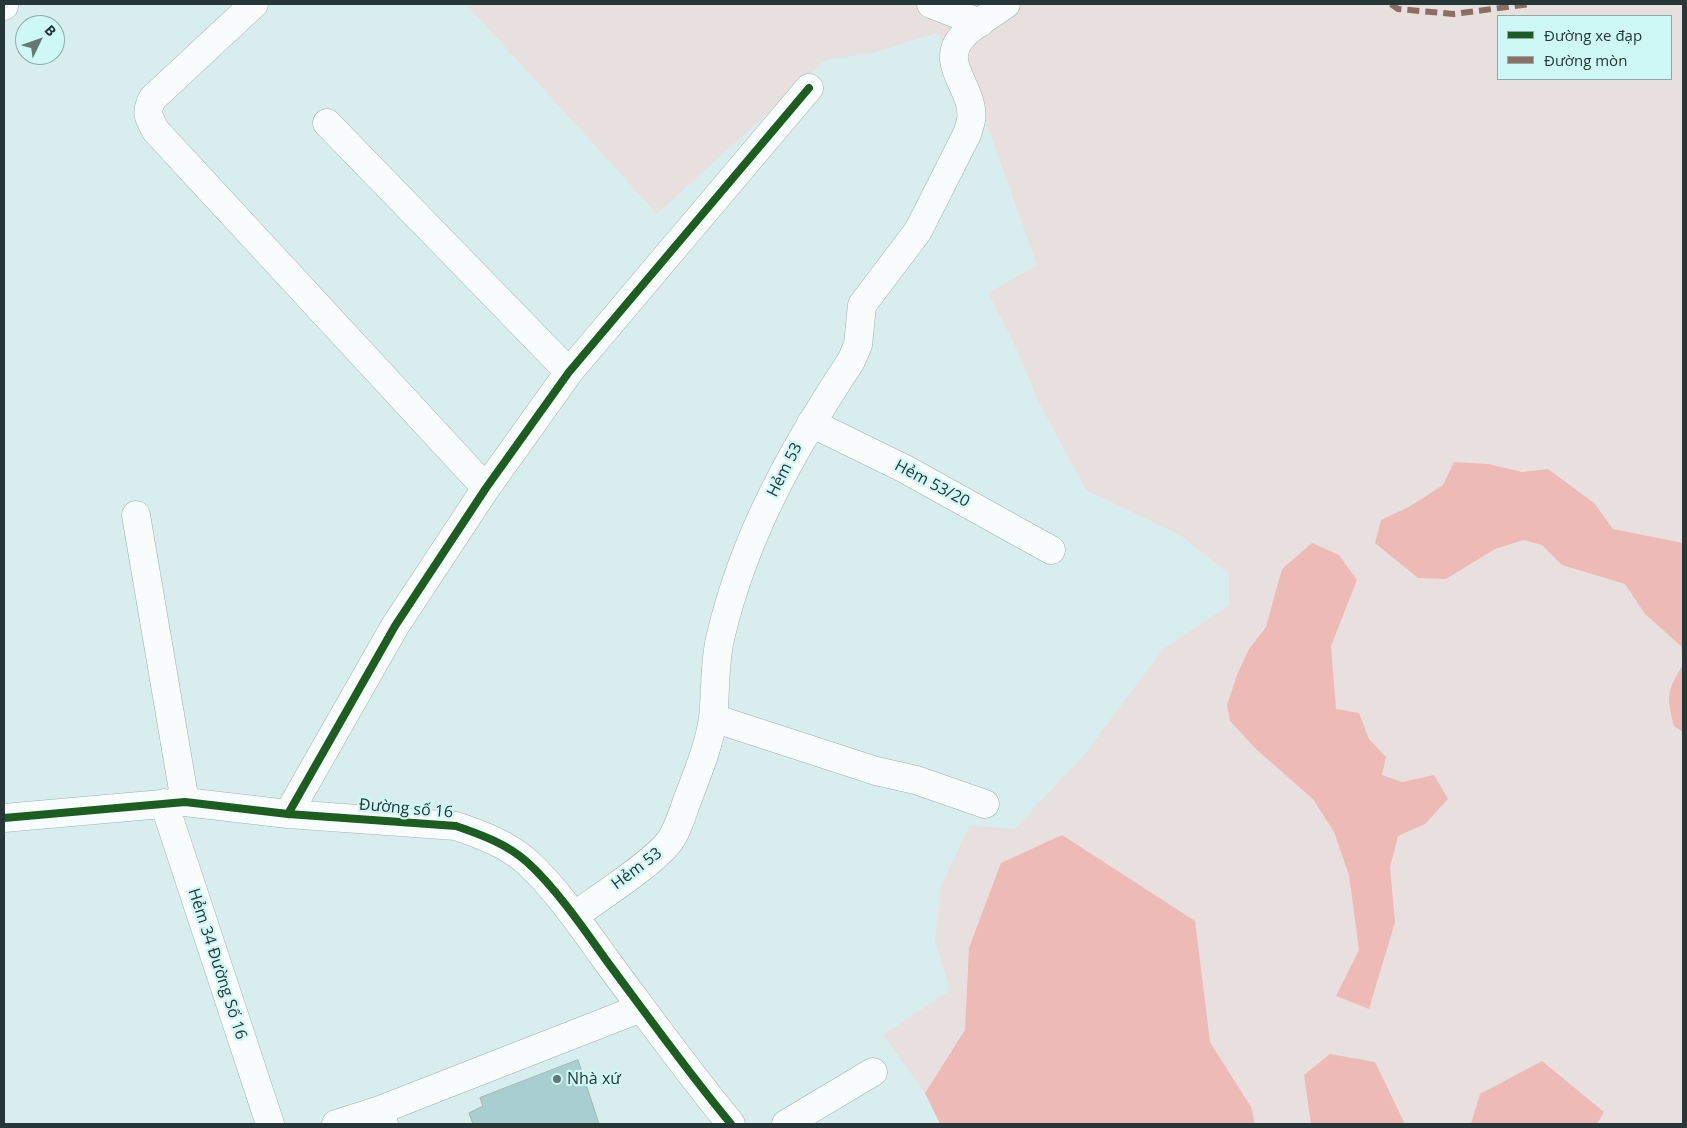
<!DOCTYPE html>
<meta charset="utf-8">
<style>
body{margin:0}
#map{position:relative;width:1687px;height:1128px;overflow:hidden;background:#d8eeee;font-family:"Open Sans",sans-serif}
canvas{display:block}
.frame{position:absolute;inset:0;border:5px solid #273737;pointer-events:none}
.legend{position:absolute;left:1497px;top:15px;width:175px;height:65px;box-sizing:border-box;background:#cef8f6;border:1px solid #8babaa;margin:0;padding:6px 9px;list-style:none;font-size:15px;color:#273737}
.legend li{display:flex;align-items:center;gap:10px;height:25px}
.legend b{width:25px;border:1px solid #8babaa}
.north{position:absolute;left:15px;top:15px;width:50px;height:50px;box-sizing:border-box;background:#cef8f6;border:1px solid #8babaa;border-radius:50%;rotate:48deg;font-size:14px;font-weight:700;line-height:20px;text-align:center;color:#273737}
.north::after{content:'';display:block;margin:auto;width:18px;height:22px;background:#657777;clip-path:polygon(50% 0,100% 100%,50% 72%,0 100%)}
</style>
<div id="map">
<canvas width="1687" height="1128"></canvas>
<div class="frame"></div>
<ul class="legend">
<li><b style="height:6px;background:#1b5e20"></b>Đường xe đạp</li>
<li><b style="height:6px;background:#8d6e63"></b>Đường mòn</li>
</ul>
<div class="north">B</div>
</div>
<script>
const g = document.querySelector('canvas').getContext('2d');
g.lineJoin = 'round';
function fillPath(path, color) {
  g.fillStyle = color;
  g.fill(path, 'evenodd');
}
function stroke(path, color, width, dash) {
  g.strokeStyle = color;
  g.lineWidth = width;
  g.lineCap = dash ? 'butt' : 'round';
  g.setLineDash(dash || []);
  g.stroke(path);
}
function write(font, color, halo, rows, align = 'center') {
  g.font = font + ' "Open Sans",sans-serif';
  g.lineWidth = 4.5;
  g.setLineDash([]);
  g.textBaseline = 'middle';
  g.strokeStyle = halo;
  g.fillStyle = color;
  for (const [text, x, y, turn = 0] of rows) {
    g.save();
    g.translate(x, y);
    g.rotate((+turn || 0) * Math.PI / 180);
    g.textAlign = isNaN(turn) ? turn : align;
    if (halo) g.strokeText(text, 0, 0);
    g.fillText(text, 0, 0);
    g.restore();
  }
}
const green = new Path2D(`
 M 466,4 L 1683,4 L 1683,1124 L 940,1124 L 925,1093 L 883,1035 L 950,990 L 935,941 L 941,886 L 970,825 L 1014,829 L 1084,755 L 1163,649 L 1229,605 L 1229,574 L 1180,535 L 1086,490 L 1039,403 L 1013,341 L 988,293 L 1037,265 L 971,80 L 936,33 L 877,52 L 826,60 L 657,214 ZM 1498,16 L 1671,16 L 1671,79 L 1498,79 Z`);
const water = new Path2D(`
 M 1454,462 L 1488,464 L 1522,472 L 1548,469 L 1594,503 L 1613,529 L 1683,543 L 1683,660 L 1681,646 L 1645,614 L 1625,584 L 1562,565 L 1542,545 L 1524,540 L 1495,549 L 1446,579 L 1418,578 L 1375,543 L 1381,520 L 1409,507 L 1443,485 Z
 M 1312,543 L 1339,555 L 1357,580 L 1331,646 L 1336,709 L 1359,713 L 1369,739 L 1386,757 L 1382,775 L 1402,782 L 1434,775 L 1448,799 L 1425,824 L 1398,836 L 1390,867 L 1395,922 L 1369,1009 L 1336,996 L 1359,950 L 1349,875 L 1334,832 L 1313,799 L 1257,750 L 1230,721 L 1227,705 L 1237,675 L 1249,649 L 1266,627 L 1282,569 Z
 M 1683,664 L 1683,732 L 1674,726 C 1666,695 1667,692 1683,664 Z
 M 1062,835 L 1195,921 L 1210,1042 L 1251,1107 L 1255,1124 L 940,1124 L 925,1093 L 965,1030 L 969,948 L 1001,863 Z
 M 1330,1054 L 1375,1062 L 1404,1122 L 1403,1124 L 1311,1124 L 1304,1075 Z
 M 1542,1061 L 1604,1112 L 1597,1124 L 1471,1124 L 1480,1094 Z`);
const building = new Path2D(`
 M 578,1060 L 599,1124 L 473,1124 L 469,1113 L 483,1106 L 480,1098 Z`);
const minor = new Path2D(`
 M 254,4 L 153,98 C 145,112 148,117 156,131 L 486,488
 M 931,4 L 980,23
 M 4,6 L 4,4
 M 327,123 L 569,372
 M 811,423 L 905,469 L 1051,550
 M 136,515 L 185,802
 M 713,718 L 876,771 L 916,780 L 985,804
 M 164,803 L 270,1124
 M 288,814 L 395,626 L 486,488 L 569,372 L 809,88
 M 4,818 L 185,802 L 288,814 L 456,826 C 482,835 507,844 527,862 C 555,887 584,929 606,960 C 647,1015 687,1071 731,1124
 M 574,916 C 597,899 662,858 673,836 C 679,825 683,812 687,801 C 697,774 709,747 713,718 C 716,692 714,665 720,639 C 744,535 793,449 851,361 L 858,345 L 862,305 L 918,231 L 967,134 C 971,123 973,115 970,104 C 965,81 941,59 963,36 C 974,24 993,14 1006,4
 M 380,1110 L 641,1008
 M 336,1124 L 380,1110 L 384,1124
 M 786,1124 L 873,1072`);
const quiet = new Path2D(`
 M 1391,4 L 1398,9 L 1453,14 L 1531,4`);
const cycleway = new Path2D(`
 M 288,814 L 395,626 L 486,488 L 569,372 L 809,88
 M 4,818 L 185,802 L 288,814 L 456,826 C 482,835 507,844 527,862 C 555,887 584,929 606,960 C 647,1015 687,1071 731,1124`);
const markers = [
 [557,1079,5,"#657777"]
];
const streetNames = [
 ["Hẻm 53",785,470,-63],
 ["Hẻm 53/20",932,484,28],
 ["Đường số 16",406,809,5],
 ["Hẻm 53",637,869,-37],
 ["Hẻm 34 Đường Số 16",217,964,72]
];
const poiNames = [
 ["Nhà xứ",567,1079]
];
fillPath(green, '#e8e0de');
fillPath(water, '#eebab5');
fillPath(building, '#a8cfcf');
stroke(building, '#a0b2b2', 1);
stroke(minor, '#9fb0b0', 29);
stroke(minor, '#f9fcfc', 28);
stroke(quiet, '#8d6e63', 6, [12, 6]);
stroke(cycleway, '#1b5e20', 8);
for (const [x, y, r, color] of markers) {
  const dot = new Path2D();
  dot.arc(x, y, r, 0, 2 * Math.PI);
  g.fillStyle = color;
  g.fill(dot);
  stroke(dot, '#cef8f6', 2);
}
write('16px', '#273737', '#cef8f6', streetNames);
write('16px', '#273737', '#cef8f6', poiNames, 'left');
</script>
